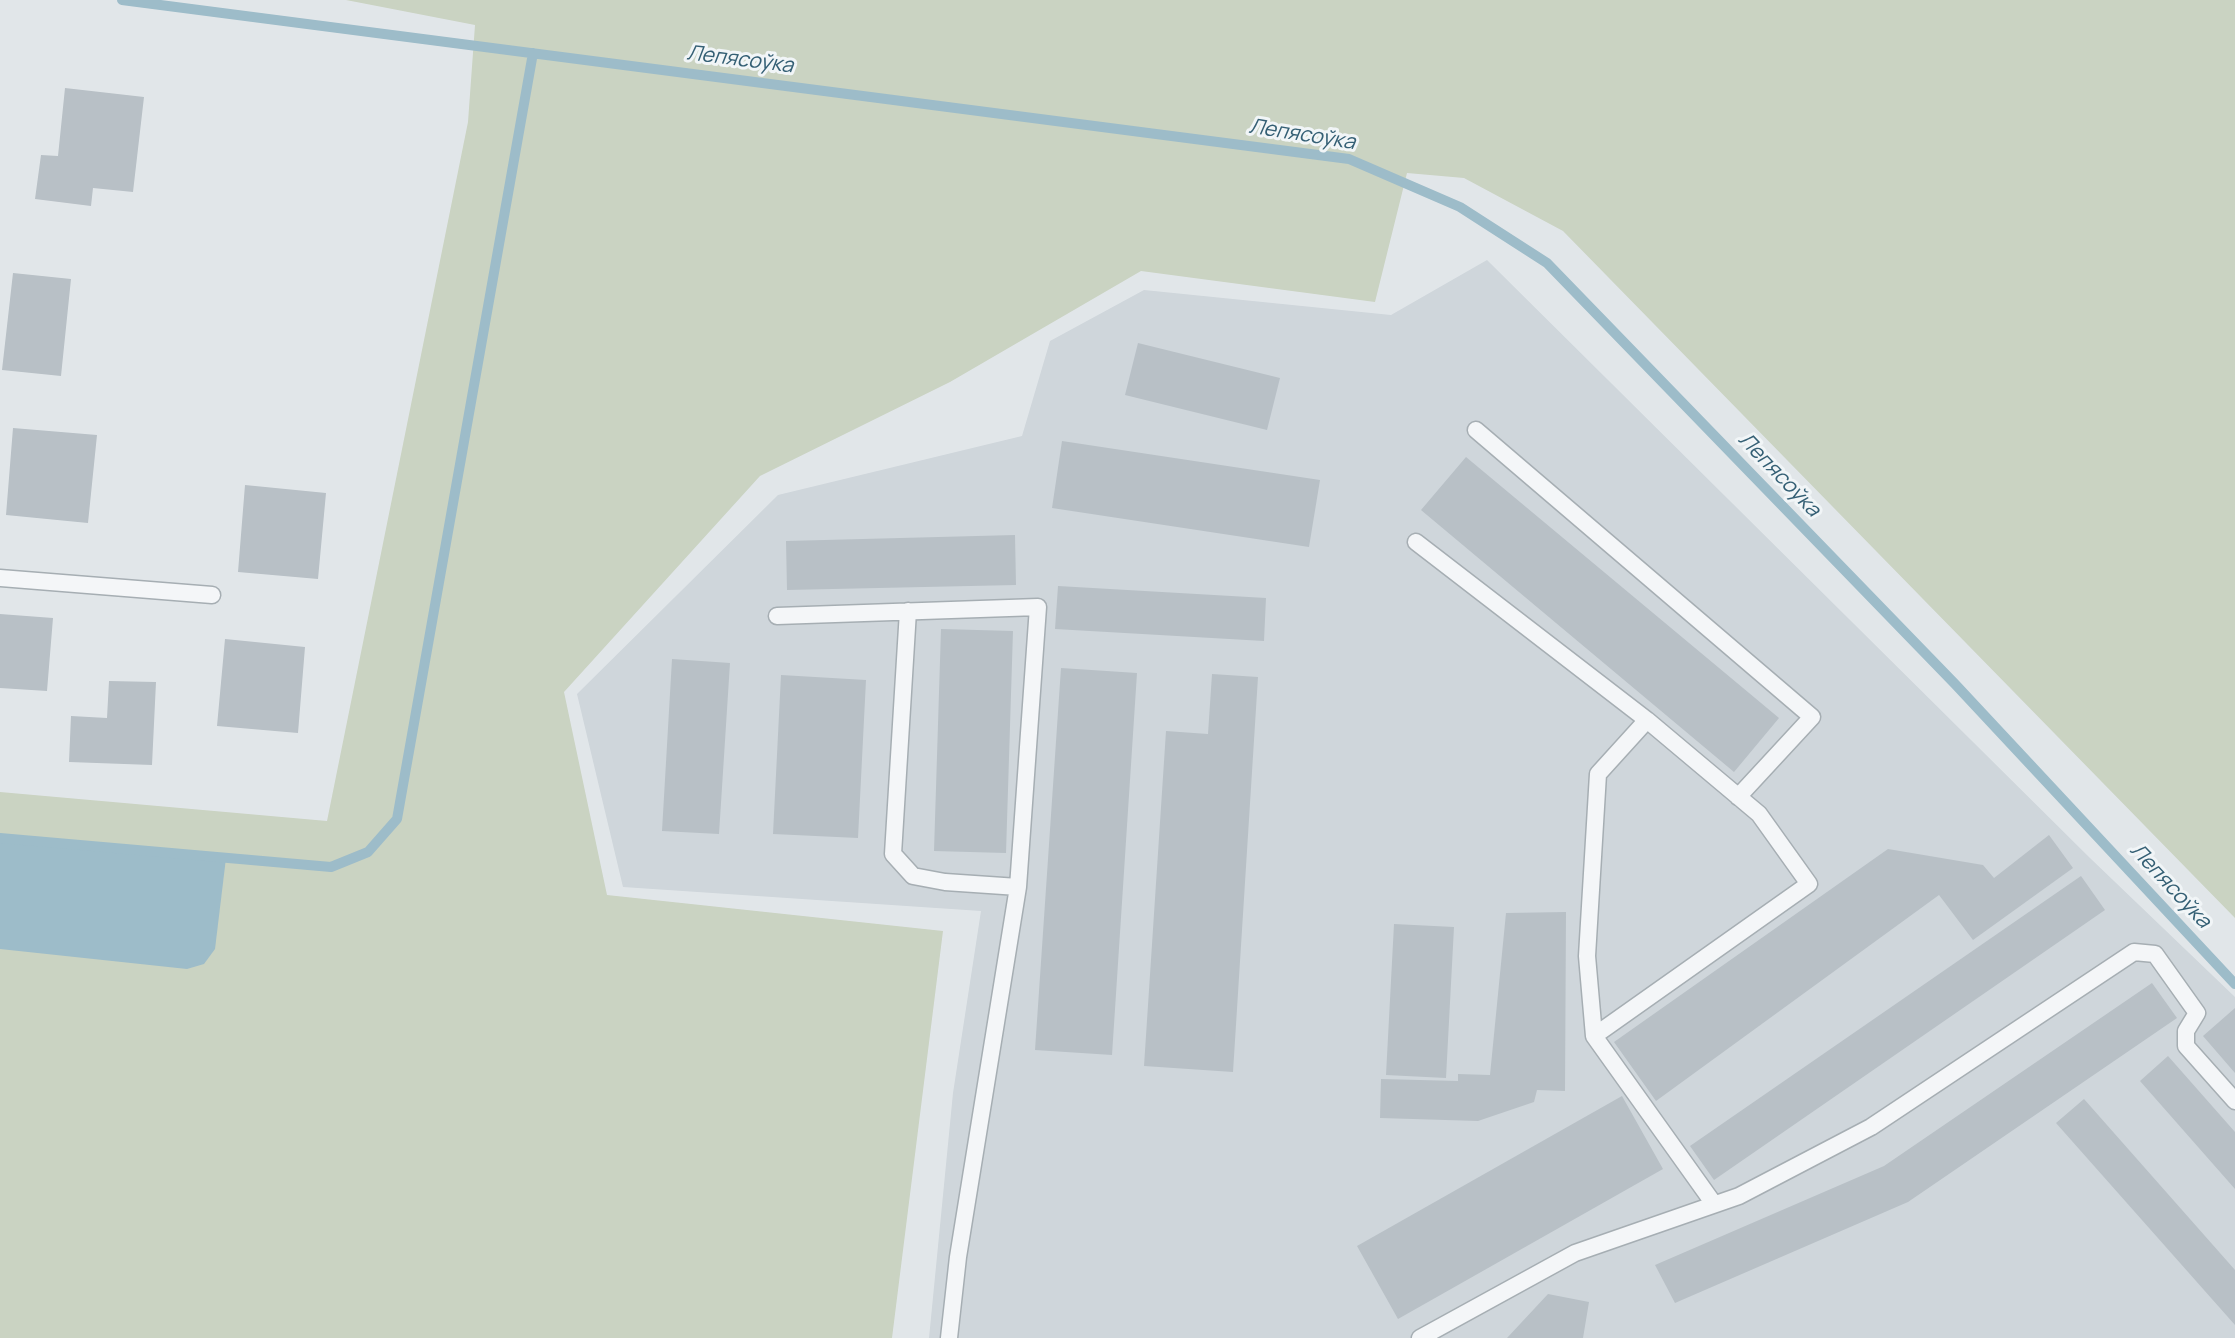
<!DOCTYPE html>
<meta charset="utf-8">
<style>
body{margin:0}
canvas{display:block;background:#e1e6e9}
</style>
<canvas width="2235" height="1338"></canvas>
<script>
const g = document.querySelector('canvas').getContext('2d');
g.lineJoin = 'round';
function fillPath(path, color) {
  g.fillStyle = color;
  g.fill(path, 'evenodd');
}
function stroke(path, color, width, dash) {
  g.strokeStyle = color;
  g.lineWidth = width;
  g.lineCap = dash ? 'butt' : 'round';
  g.setLineDash(dash || []);
  g.stroke(path);
}
function write(font, color, halo, rows, align = 'center') {
  g.font = font + ' Manrope,sans-serif';
  g.lineWidth = 6;
  g.setLineDash([]);
  g.textBaseline = 'middle';
  g.strokeStyle = halo;
  g.fillStyle = color;
  for (const [text, x, y, turn = 0] of rows) {
    g.save();
    g.translate(x, y);
    g.rotate((+turn || 0) * Math.PI / 180);
    g.textAlign = isNaN(turn) ? turn : align;
    if (halo) g.strokeText(text, 0, 0);
    g.fillText(text, 0, 0);
    g.restore();
  }
}
const built = new Path2D(`
 M 1487,260 L 2090,858 L 2235,997 L 2235,1338 L 929,1338 L 953,1093 L 981,911 L 623,887 L 577,694 L 778,495 L 1022,436 L 1050,341 L 1144,290 L 1391,315 Z`);
const green = new Path2D(`
 M 346,0 L 2235,0 L 2235,918 L 1563,231 L 1464,178 L 1407,173 L 1375,302 L 1141,271 L 950,382 L 760,476 L 564,692 L 607,895 L 943,931 L 892,1338 L 0,1338 L 0,792 L 327,821 L 468,122 L 475,25 Z`);
const water = new Path2D(`
 M 0,838 L 226,858 L 215,949 L 204,964 L 187,969 L 0,949 Z`);
const stream = new Path2D(`
 M 122,0 L 1349,159 L 1460,207 L 1547,263 L 1955,684 L 2235,984
 M 0,838 L 331,867 L 368,852 L 397,819 L 533,53`);
const building = new Path2D(`
 M 65,88 L 144,97 L 133,192 L 93,188 L 91,206 L 35,199 L 41,155 L 58,156 Z
 M 13,273 L 71,279 L 61,376 L 2,370 Z
 M 1138,343 L 1280,378 L 1267,430 L 1125,395 Z
 M 13,428 L 97,435 L 88,523 L 6,515 Z
 M 1062,441 L 1320,480 L 1309,547 L 1052,508 Z
 M 1466,457 L 1779,718 L 1734,772 L 1421,510 Z
 M 245,485 L 326,493 L 318,579 L 238,572 Z
 M 1015,535 L 1016,585 L 787,590 L 786,541 Z
 M 1058,586 L 1266,598 L 1264,641 L 1055,629 Z
 M 0,614 L 53,618 L 47,691 L 0,688 Z
 M 941,629 L 1013,631 L 1006,853 L 934,851 Z
 M 225,639 L 305,647 L 298,733 L 217,726 Z
 M 672,659 L 730,663 L 719,834 L 662,831 Z
 M 1061,668 L 1137,673 L 1112,1055 L 1035,1050 Z
 M 1212,674 L 1258,677 L 1233,1072 L 1144,1066 L 1166,731 L 1208,734 Z
 M 781,675 L 866,680 L 858,838 L 773,834 Z
 M 109,681 L 156,682 L 152,765 L 69,762 L 71,716 L 107,718 Z
 M 2049,835 L 2073,868 L 1973,940 L 1939,895 L 1656,1101 L 1614,1042 L 1888,849 L 1983,865 L 1994,878 Z
 M 2081,876 L 2105,910 L 1714,1180 L 1690,1146 Z
 M 1566,912 L 1565,1091 L 1537,1090 L 1534,1102 L 1478,1121 L 1380,1118 L 1381,1079 L 1458,1081 L 1458,1074 L 1490,1075 L 1506,913 Z
 M 1394,924 L 1454,927 L 1446,1078 L 1386,1075 Z
 M 2152,983 L 2177,1018 L 1908,1202 L 1675,1303 L 1655,1265 L 1884,1166 Z
 M 2235,1008 L 2235,1073 L 2203,1036 Z
 M 2168,1056 L 2235,1132 L 2235,1189 L 2140,1081 Z
 M 1622,1096 L 1663,1169 L 1398,1319 L 1357,1246 Z
 M 2084,1099 L 2235,1270 L 2235,1325 L 2056,1123 Z
 M 1548,1294 L 1589,1302 L 1583,1338 L 1507,1338 Z`);
const lane = new Path2D(`
 M 1476,430 L 1812,717 L 1738,797
 M 1416,542 L 1647,720 L 1598,774 L 1587,956 L 1594,1036 L 1714,1204
 M 0,578 L 212,595
 M 908,611 L 893,854 L 913,876 L 945,882 L 1018,887
 M 777,616 L 1038,607 L 1018,887 L 958,1257 L 949,1338
 M 1594,1036 L 1809,884 L 1759,814 L 1647,720
 M 1420,1338 L 1575,1253 L 1739,1196 L 1871,1127 L 2134,952 L 2155,954 L 2197,1013 L 2186,1031 L 2186,1046 L 2235,1101`);
const waterNames = [
 ["Лепясоўка",740,60,7],
 ["Лепясоўка",1302,135,9],
 ["Лепясоўка",1779,475,46],
 ["Лепясоўка",2170,886,47]
];
fillPath(built, '#cfd6db');
fillPath(green, '#cad3c2');
fillPath(water, '#9dbcc9');
stroke(stream, '#9dbcc9', 10);
fillPath(building, '#b8c0c6');
stroke(lane, '#a6aeb3', 19);
stroke(lane, '#f4f6f8', 16);
write('italic 21px', '#345f74', '#f1f5f7', waterNames);
</script>
